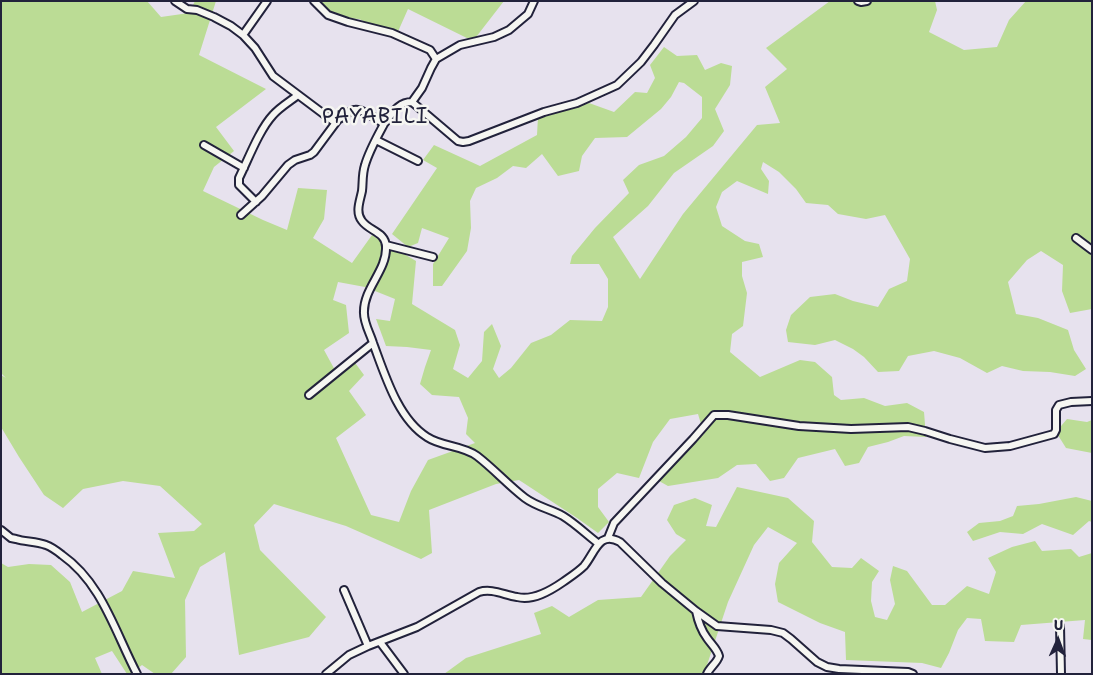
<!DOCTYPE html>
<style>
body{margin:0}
#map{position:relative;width:1093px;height:675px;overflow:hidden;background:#e7e2ee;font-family:"Shantell Sans",sans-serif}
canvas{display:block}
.frame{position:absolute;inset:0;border:2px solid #22223b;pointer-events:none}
.north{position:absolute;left:1033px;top:615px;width:50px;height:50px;-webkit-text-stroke:4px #f6f6f2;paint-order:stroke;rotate:2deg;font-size:14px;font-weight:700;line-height:20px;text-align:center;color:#22223b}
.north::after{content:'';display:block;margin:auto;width:18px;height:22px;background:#22223b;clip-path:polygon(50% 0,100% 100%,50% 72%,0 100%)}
</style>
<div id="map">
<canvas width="1093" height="675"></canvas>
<div class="frame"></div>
<div class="north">U</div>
</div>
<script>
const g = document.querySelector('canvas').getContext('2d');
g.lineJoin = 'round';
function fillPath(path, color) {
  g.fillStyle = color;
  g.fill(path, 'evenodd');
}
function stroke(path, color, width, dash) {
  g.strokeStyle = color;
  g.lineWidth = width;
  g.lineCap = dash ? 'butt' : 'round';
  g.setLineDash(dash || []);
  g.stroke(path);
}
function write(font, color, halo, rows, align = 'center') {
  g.font = font + ' "Shantell Sans",sans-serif';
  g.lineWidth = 5;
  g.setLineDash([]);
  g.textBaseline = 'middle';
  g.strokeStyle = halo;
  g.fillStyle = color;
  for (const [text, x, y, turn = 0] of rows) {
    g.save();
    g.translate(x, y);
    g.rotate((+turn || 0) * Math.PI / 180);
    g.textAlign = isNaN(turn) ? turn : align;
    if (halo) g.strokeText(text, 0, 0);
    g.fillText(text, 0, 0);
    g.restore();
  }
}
const green = new Path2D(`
 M 1,1 L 147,1 L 161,17 L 189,13 L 195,1 L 216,1 L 199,55 L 266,89 L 216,127 L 234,151 L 214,167 L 203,191 L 263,220 L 287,230 L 298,188 L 327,190 L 324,219 L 313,238 L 352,263 L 372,235 L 416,261 L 412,304 L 455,330 L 460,345 L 453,369 L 468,378 L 482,361 L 484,332 L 492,324 L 501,346 L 493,369 L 499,378 L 511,368 L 531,343 L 551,335 L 570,320 L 602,321 L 608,307 L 608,279 L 599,264 L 570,264 L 572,256 L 595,228 L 629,193 L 623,180 L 639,165 L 664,156 L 686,137 L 702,118 L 702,97 L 684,83 L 679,82 L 671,97 L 661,109 L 627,137 L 595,138 L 582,156 L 579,171 L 558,176 L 542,154 L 526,168 L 513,166 L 497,178 L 476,188 L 470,201 L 471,228 L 467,251 L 442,286 L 433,286 L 433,264 L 449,238 L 422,228 L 418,243 L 408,247 L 392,234 L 437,168 L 423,160 L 434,145 L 480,166 L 537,135 L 538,117 L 589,103 L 614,112 L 635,92 L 647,93 L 655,78 L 650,65 L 664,47 L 677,56 L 697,55 L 705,70 L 721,63 L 732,66 L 730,85 L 715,109 L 724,131 L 713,146 L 674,173 L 648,206 L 613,237 L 640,279 L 683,214 L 757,125 L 780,123 L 765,87 L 787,69 L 766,48 L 830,1 L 935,1 L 937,10 L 929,32 L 964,50 L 997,47 L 1009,20 L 1026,1 L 1092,1 L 1092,309 L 1070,313 L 1062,291 L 1063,265 L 1041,251 L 1027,260 L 1008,282 L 1016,314 L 1038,318 L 1068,330 L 1074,350 L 1086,369 L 1075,376 L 1050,372 L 1023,371 L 1002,366 L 987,373 L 960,358 L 934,351 L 908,356 L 899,371 L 878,372 L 864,357 L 853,349 L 835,340 L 815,345 L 788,342 L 786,330 L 791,315 L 810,297 L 835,294 L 853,301 L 878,307 L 889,289 L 907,281 L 910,259 L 885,215 L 866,219 L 838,214 L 828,205 L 806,203 L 796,189 L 779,172 L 763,162 L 761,169 L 769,181 L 768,194 L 737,181 L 722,192 L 716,207 L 722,226 L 745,241 L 759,244 L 763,257 L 742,262 L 742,276 L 747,293 L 743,326 L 732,334 L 730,352 L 760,377 L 800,360 L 815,362 L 832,377 L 834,395 L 841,400 L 864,398 L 885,406 L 907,403 L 924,412 L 926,437 L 904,436 L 888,442 L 868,447 L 859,463 L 845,466 L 835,449 L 798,458 L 784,478 L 770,481 L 756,464 L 737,465 L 718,478 L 668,486 L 659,481 L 667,468 L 704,434 L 698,414 L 670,419 L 653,442 L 639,478 L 617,473 L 598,489 L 598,507 L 609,522 L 598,533 L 577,518 L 519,480 L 496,484 L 429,510 L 432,553 L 421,559 L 346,526 L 274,504 L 254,525 L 260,550 L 326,617 L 309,637 L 239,655 L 225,552 L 200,567 L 185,600 L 186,657 L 171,674 L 155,674 L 142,665 L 131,674 L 127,674 L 112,651 L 95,658 L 102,674 L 1,674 L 1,563 L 8,567 L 29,564 L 51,565 L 70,582 L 82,612 L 122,591 L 133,571 L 175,578 L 158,533 L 194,531 L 202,524 L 160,486 L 123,481 L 83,489 L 63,508 L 44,495 L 19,457 L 1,427 L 1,375 L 6,378 L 1,373 ZM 338,282 L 365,287 L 395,299 L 390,321 L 376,319 L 386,346 L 407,347 L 431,350 L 425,367 L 420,384 L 432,395 L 459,397 L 468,418 L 466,434 L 475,443 L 428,460 L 411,491 L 399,522 L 371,515 L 336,438 L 366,415 L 349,391 L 364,375 L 353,360 L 336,372 L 324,350 L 349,333 L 346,305 L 333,300 Z
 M 315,1 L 504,1 L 473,41 L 408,9 L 396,36 L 359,19 L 331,17 Z
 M 1067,419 L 1087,422 L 1092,420 L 1092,453 L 1066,448 L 1056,432 Z
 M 737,487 L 788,498 L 814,521 L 812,542 L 832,567 L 852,568 L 861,558 L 879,571 L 872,582 L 871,601 L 875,617 L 887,620 L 895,604 L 890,580 L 893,566 L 907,571 L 932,605 L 945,605 L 967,586 L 989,594 L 996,572 L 988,558 L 1012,547 L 1035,541 L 1042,551 L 1071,549 L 1079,557 L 1092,553 L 1092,640 L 1083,639 L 1085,620 L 1021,625 L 1014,642 L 985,641 L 981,619 L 967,618 L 958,630 L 949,653 L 941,668 L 922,663 L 846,660 L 845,632 L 820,623 L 778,602 L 775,584 L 779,563 L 797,543 L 768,527 L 754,545 L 728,602 L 704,674 L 444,674 L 466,658 L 541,634 L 534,613 L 552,606 L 569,617 L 598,600 L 641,597 L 670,556 L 686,540 L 676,534 L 667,520 L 674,505 L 695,498 L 712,505 L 706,526 L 716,527 Z
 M 1076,497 L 1092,501 L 1092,522 L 1089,521 L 1073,535 L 1042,524 L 1023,534 L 1000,532 L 973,541 L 967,532 L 979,523 L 1000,521 L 1013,516 L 1017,506 L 1039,504 Z`);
const minor = new Path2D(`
 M 175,1 L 187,9 L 197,10 L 214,17 L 231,26 L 243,35 L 255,48 L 273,76 L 333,121 C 342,121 346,111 354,110 C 362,108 378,120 384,124 C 392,114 398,102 412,102 L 458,141 L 463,142 L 469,141 L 544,112 L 577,103 L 617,85 L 641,62 L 654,45 L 675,15 L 694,1
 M 314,1 L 328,15 L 348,22 L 392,33 L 430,50 L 436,59
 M 858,1 L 861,2 L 867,1
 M 243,35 L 267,1
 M 412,102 L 422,88 L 431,68 L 436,59 L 460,45 L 494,37 L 509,30 L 528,14 L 534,1
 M 384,124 C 377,137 369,151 365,165 C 362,174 363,183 362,191 C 360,201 355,212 362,221 C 369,231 386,232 386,247 C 387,270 364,288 364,311 C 363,322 370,333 373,343 C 385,375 398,419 427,437 C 442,447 462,445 477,456 C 494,469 508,485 525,498 C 537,507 551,509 563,516 C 576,524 587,535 599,544
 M 376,140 L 418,161
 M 204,145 L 244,168
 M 256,202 L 239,185 L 239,178 C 248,160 259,130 273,115 C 280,107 289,102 298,95
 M 241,215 L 262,196 L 288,165 L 295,160 L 310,155 L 314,152 L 337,121
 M 1076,238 L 1092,250
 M 386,245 L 433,257
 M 309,395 L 373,343
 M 1,530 L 11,538 L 16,539 C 25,542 36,541 46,545 C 52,547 57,551 62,555 C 102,583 115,632 137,674
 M 608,538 L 614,523 L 693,439 L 714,415 L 728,415 L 799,426 L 851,429 L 908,427 L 925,431 L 950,439 L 985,448 L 1010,446 L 1054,434 L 1056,430 L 1056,410 L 1059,405 L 1071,402 L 1092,401
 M 344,590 L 368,646
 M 696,611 C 698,621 701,630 707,638 C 711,644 717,649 719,656 C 717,663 710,667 707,674
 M 1060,626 L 1061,674
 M 380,642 L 404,674
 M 326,674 L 349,655 L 368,646 L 417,627 L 479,592 C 492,588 504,595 517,597 C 533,601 550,591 563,582 C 570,577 578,572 584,566 C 595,553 599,530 620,542 L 662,583 L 696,611 L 717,626 L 771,630 L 783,633 L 791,639 L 817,662 L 827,667 L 839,669 L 908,672 L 913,674`);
const quarterNames = [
 ["PAYABILI",375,118]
];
fillPath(green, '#bbdc95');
stroke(minor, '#22223b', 10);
stroke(minor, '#f6f6f2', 6);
g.letterSpacing = '1px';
write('21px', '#22223b', '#f6f6f2', quarterNames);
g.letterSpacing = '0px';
</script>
